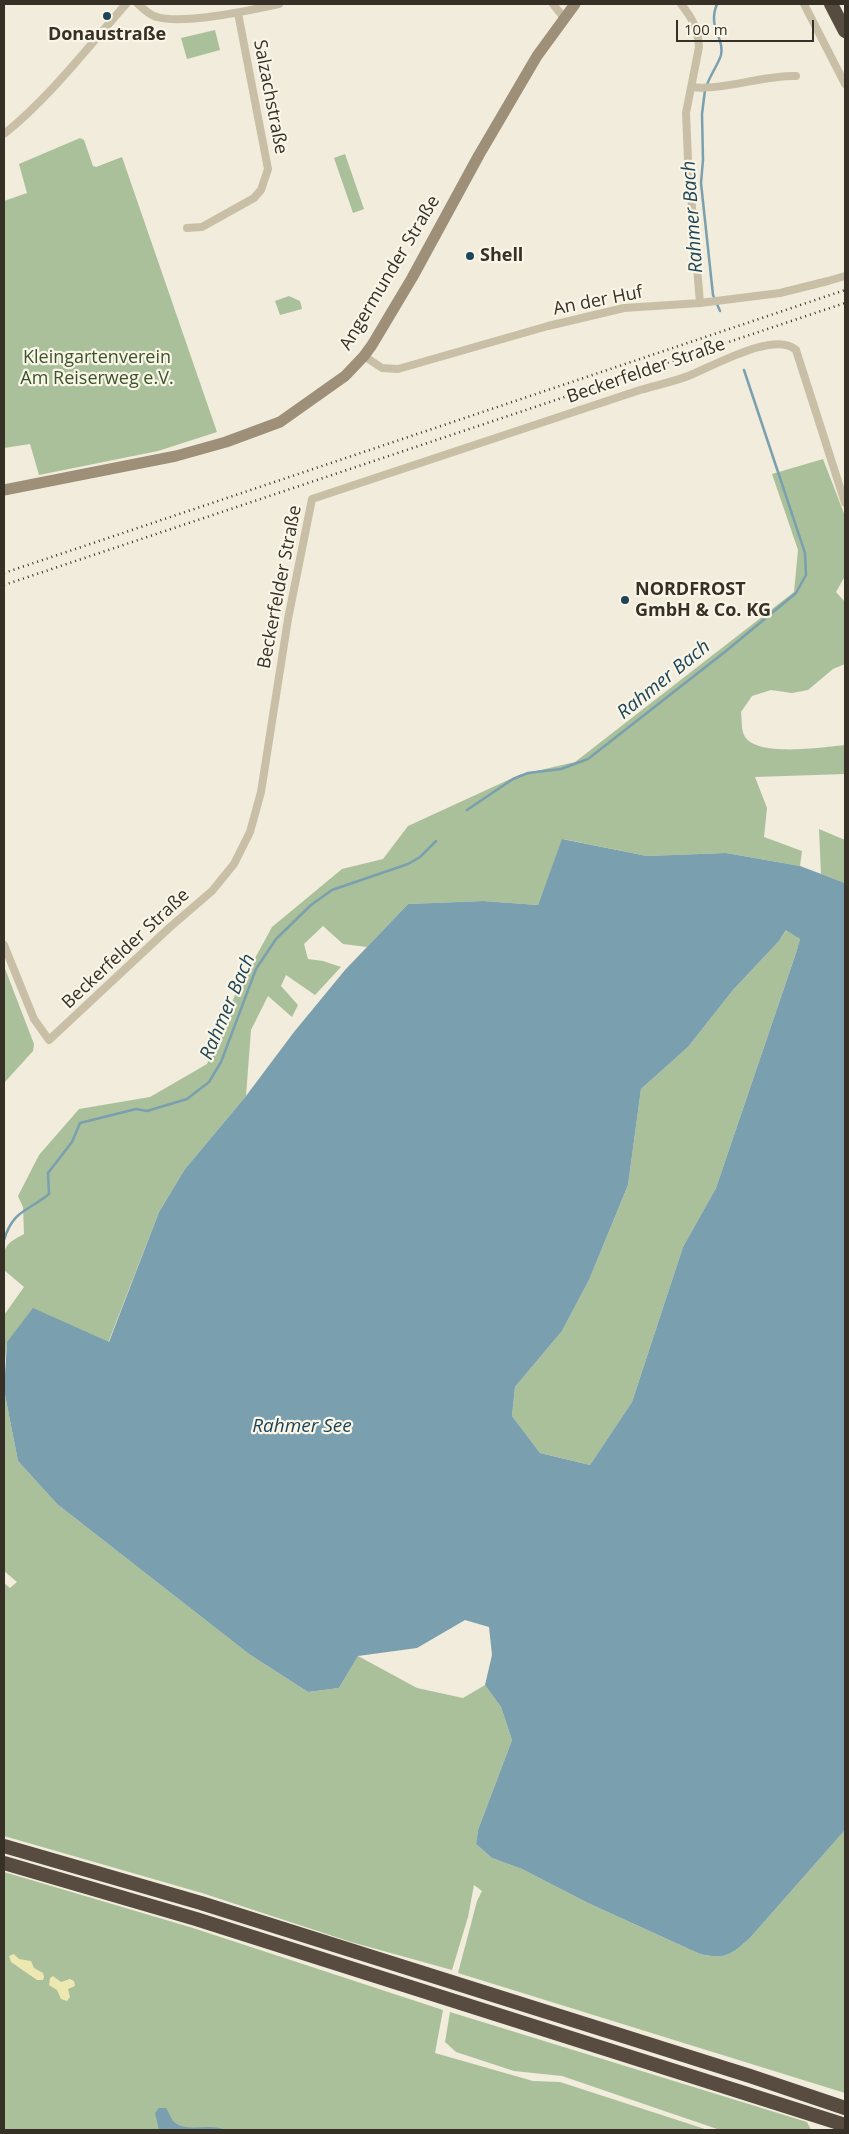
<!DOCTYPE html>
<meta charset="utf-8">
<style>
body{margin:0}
#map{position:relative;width:849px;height:2134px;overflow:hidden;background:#f1ecdb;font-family:"Open Sans",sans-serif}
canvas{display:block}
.frame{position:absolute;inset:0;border:5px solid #363027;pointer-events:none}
.scale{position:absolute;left:676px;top:20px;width:138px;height:22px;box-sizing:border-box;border:2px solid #363027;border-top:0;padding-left:6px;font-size:15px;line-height:18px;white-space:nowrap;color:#363027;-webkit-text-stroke:4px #f9f5e7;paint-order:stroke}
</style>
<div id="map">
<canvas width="849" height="2134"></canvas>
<div class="frame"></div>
<div class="scale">100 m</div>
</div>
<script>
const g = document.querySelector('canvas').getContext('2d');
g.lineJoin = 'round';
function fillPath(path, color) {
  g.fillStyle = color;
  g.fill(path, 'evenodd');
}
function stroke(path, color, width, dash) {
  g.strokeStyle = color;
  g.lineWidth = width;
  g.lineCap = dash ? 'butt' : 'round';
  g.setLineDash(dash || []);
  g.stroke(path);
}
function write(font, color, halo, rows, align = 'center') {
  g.font = font + ' "Open Sans",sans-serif';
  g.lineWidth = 4.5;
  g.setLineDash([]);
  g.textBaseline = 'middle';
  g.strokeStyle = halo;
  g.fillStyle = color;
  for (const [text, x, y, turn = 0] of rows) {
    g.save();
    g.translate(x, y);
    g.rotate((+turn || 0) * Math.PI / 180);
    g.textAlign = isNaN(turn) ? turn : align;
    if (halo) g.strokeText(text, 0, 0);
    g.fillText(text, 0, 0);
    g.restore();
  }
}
const green = new Path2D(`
 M 215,30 L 220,50 L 187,59 L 181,38 Z
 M 80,138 L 84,140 L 93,166 L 96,167 L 122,157 L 217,432 L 158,451 L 39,475 L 30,444 L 4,448 L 4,201 L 27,193 L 19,164 Z
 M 345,154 L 364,209 L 353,213 L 334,158 Z
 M 289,296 L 300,301 L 302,309 L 280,315 L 275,301 Z
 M 823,459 L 845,516 L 845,576 L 836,592 L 845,602 L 845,664 L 833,669 L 808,690 L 792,693 L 771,690 L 752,696 L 741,712 C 742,719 741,729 744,735 C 754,758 825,747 845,745 L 845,774 L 755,777 L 767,808 L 764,837 L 802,851 L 800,866 L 726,853 L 647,856 L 563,839 L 538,905 L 483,901 L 408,904 L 367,947 L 343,944 L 323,926 L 304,944 L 308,959 L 323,961 L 341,967 L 315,995 L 286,975 L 281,986 L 298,1005 L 292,1017 L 268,996 L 251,1030 L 246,1096 L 185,1169 L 159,1212 L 108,1343 L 7,1342 L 4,1370 L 4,1315 L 24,1287 L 4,1270 C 4,1247 3,1245 24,1234 L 23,1207 L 18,1196 L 39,1155 L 79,1109 L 150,1097 L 207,1064 L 235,995 L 272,927 L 342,869 L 383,859 L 408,826 L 519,775 L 575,762 L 794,592 L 798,550 L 772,474 Z
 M 819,829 L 845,840 L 845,883 L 821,874 Z
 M 787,929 L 800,939 L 796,953 L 716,1188 L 683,1247 L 632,1402 L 590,1465 L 540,1453 L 512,1416 L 515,1387 L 562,1331 L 589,1280 L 628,1185 L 641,1089 L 688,1047 L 733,990 L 779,941 Z
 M 4,966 L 34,1044 L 33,1051 L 4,1083 Z
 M 4,1390 L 18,1461 L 57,1504 L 249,1654 L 308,1692 L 339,1688 L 358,1656 L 417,1688 L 463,1698 L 485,1685 L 501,1707 L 512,1740 L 478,1830 L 476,1844 L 492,1858 L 522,1869 L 588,1903 L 700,1954 C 726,1960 730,1955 749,1939 L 845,1830 L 845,2093 L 458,1973 L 477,1901 L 482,1891 L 474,1885 L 468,1917 L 452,1970 L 351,1942 L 202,1893 L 4,1836 L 4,1583 L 10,1588 L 17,1582 L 4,1571 Z
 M 4,1872 L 193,1928 L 443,2010 L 435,2053 L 533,2081 L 560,2082 L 708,2130 L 4,2130 Z
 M 450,2012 L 807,2122 L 811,2130 L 720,2130 L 562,2076 L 514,2071 L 456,2052 L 445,2042 Z`);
const sand = new Path2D(`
 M 14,1954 L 19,1959 L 31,1961 L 34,1968 L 43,1973 L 44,1977 L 43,1980 L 37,1980 L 11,1962 L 9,1956 Z
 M 53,1976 L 61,1982 L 70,1979 L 74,1981 L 75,1986 L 68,1989 L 70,1997 L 67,2001 L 61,1999 L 57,1990 L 49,1985 L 50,1978 Z`);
const water = new Path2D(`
 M 562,839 L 647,856 L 726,853 L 800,866 L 845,883 L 845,1830 L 749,1939 C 730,1955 726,1960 700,1954 L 588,1903 L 522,1869 L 492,1858 L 476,1844 L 478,1830 L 512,1740 L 501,1707 L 485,1685 L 492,1655 L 489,1627 L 465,1620 L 417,1648 L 358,1656 L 339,1688 L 308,1692 L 249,1654 L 57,1504 L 18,1461 L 4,1390 L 7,1342 L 33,1308 L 109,1342 L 159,1212 L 185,1169 L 246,1096 L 294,1032 L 345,970 L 408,904 L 483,901 L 538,905 ZM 786,930 L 800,939 L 796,953 L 716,1188 L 683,1247 L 632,1402 L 590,1465 L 540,1453 L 512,1416 L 515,1387 L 562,1331 L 589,1280 L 628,1185 L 641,1089 L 688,1047 L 733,990 L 779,941 Z
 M 159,2108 L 166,2108 C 169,2112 170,2117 173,2121 C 186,2134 209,2122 225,2130 L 159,2130 L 155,2113 Z`);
const stream = new Path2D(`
 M 707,85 C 710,75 718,65 721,55 C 725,38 707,28 717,4
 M 705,90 L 702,114 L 703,160 L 701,183 L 713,295 L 720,311
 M 467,810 L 513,779 L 528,773 L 561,769 L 588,759 L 726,651 L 796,593 L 806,575 L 805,553 L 744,370
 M 4,1240 C 13,1210 27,1212 49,1194 L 48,1173 L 72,1142 L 80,1123 L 136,1109 L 147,1111 L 187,1099 L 209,1082 L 221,1062 L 256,969 L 276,939 L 311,905 L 332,890 L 408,864 L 420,857 L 436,841`);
const street = new Path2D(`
 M 138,4 C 144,9 149,15 157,17 C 183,25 251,10 279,4
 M 553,4 L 564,18
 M 681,4 C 692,18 698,28 699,47 L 686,113 L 688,160 L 700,303
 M 804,4 L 845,84
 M 691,87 C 722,91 763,75 796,76
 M 4,134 C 50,97 87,48 126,4
 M 187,228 L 202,227 L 254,198 L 261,190 L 268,169 L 238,13
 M 364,356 L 382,368 L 398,369 L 548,326 L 624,308 L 700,303 L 780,293 L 828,281 L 845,276
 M 4,945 L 34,1019 L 49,1040 L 169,928 L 212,891 L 234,864 L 250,832 L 261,792 L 288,619 L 312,499 L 640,390 C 656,385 673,382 688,376 C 712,367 775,330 796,350 L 845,503`);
const secondary = new Path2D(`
 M 4,490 L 176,456 L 226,442 L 280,422 L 345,376 L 364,356 L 372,345 L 412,278 L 479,155 L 537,56 L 575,4`);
const highway = new Path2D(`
 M 831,4 L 845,31
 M 4,1846 L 201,1903 L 750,2076 L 845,2108
 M 4,1863 L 196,1919 L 845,2125`);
const rail = new Path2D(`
 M 4,573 L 845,290
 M 4,585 L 845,303`);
const markers = [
 [107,16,5,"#1d4557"],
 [470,256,5,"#1d4557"],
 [625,600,5,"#1d4557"]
];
const poiNames = [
 ["Donaustraße",107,35,"center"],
 ["Shell",480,256],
 ["NORDFROST",635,590],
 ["GmbH & Co. KG",635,611]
];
const streetNames = [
 ["Salzachstraße",270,97,79],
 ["Angermunder Straße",390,273,-59],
 ["An der Huf",598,301,-11],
 ["Beckerfelder Straße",646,371,-19],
 ["Beckerfelder Straße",280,587,-79],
 ["Beckerfelder Straße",126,949,-43]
];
const parkNames = [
 ["Kleingartenverein",97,358],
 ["Am Reiserweg e.V.",97,379]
];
const waterNames = [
 ["Rahmer Bach",693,217,-94],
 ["Rahmer Bach",664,680,-39],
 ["Rahmer Bach",228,1007,-67],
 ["Rahmer See",302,1427]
];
fillPath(green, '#aac09b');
fillPath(sand, '#ede7b1');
fillPath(water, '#7a9fae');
stroke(stream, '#7a9fae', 2.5);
stroke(street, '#c9bfa7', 8);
stroke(secondary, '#9d8f78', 11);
stroke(highway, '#574c3f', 14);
stroke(rail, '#363027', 2.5, [1, 4]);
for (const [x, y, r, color] of markers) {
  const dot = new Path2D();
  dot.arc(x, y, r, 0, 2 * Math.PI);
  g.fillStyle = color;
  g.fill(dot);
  stroke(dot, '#f9f5e7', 2);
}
write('bold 18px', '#363027', '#f9f5e7', poiNames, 'left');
write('18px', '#363027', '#f9f5e7', streetNames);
write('18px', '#3b542b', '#f9f5e7', parkNames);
write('italic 19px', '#1d4557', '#f9f5e7', waterNames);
</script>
